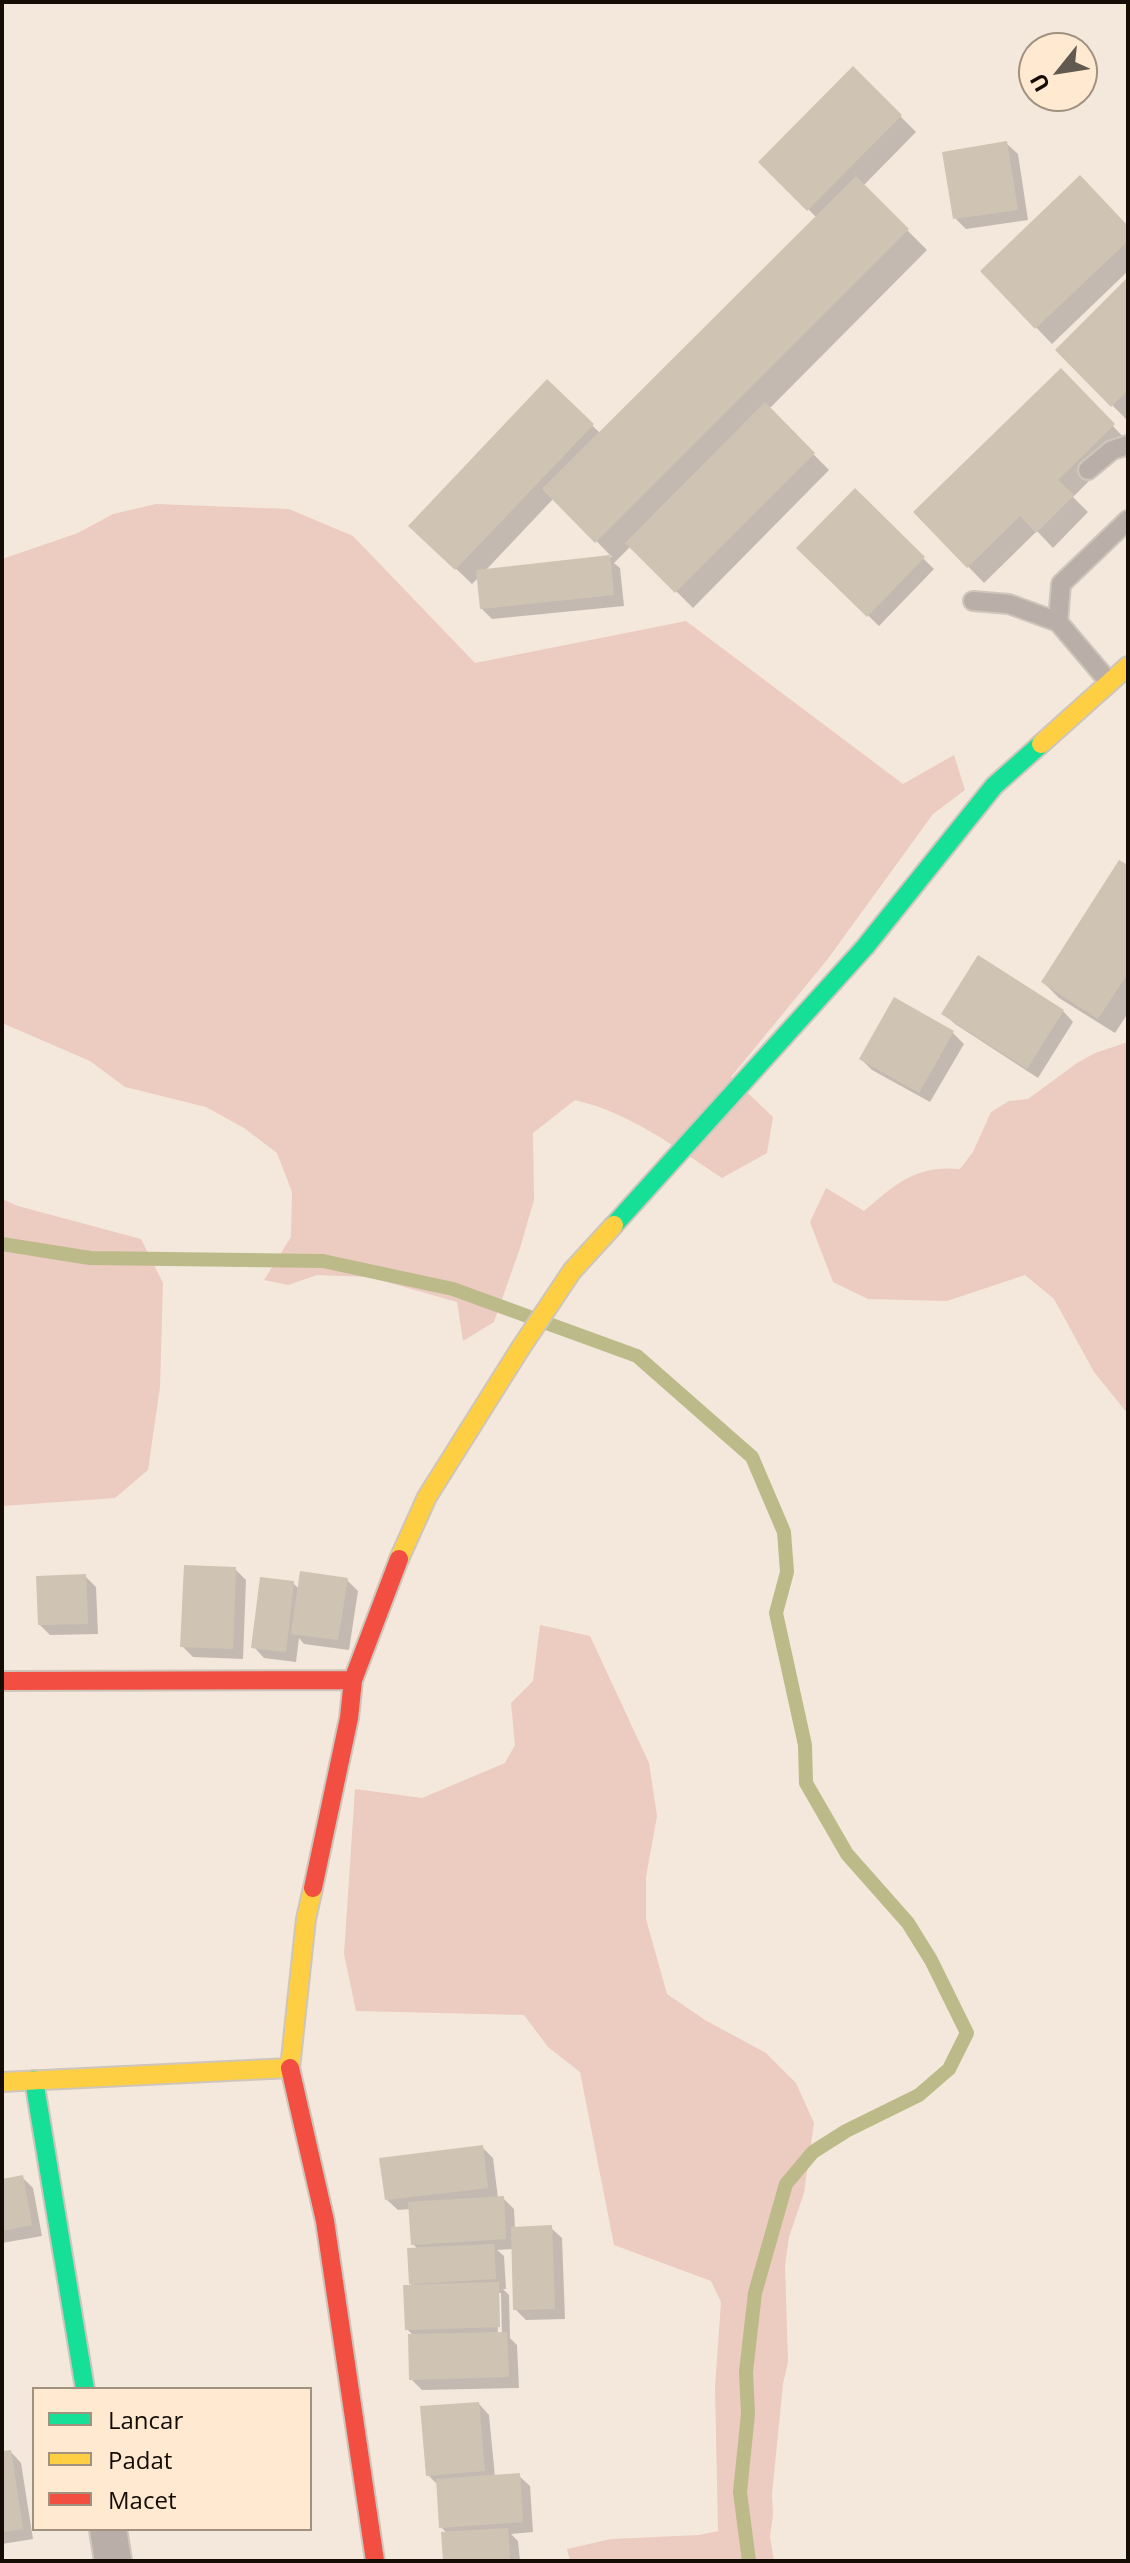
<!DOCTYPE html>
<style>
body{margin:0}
#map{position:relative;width:1130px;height:2563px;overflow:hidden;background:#f4e8dc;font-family:"Open Sans",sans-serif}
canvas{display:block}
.frame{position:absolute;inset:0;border:4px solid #140c05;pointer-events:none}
.legend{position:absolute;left:32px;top:2387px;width:280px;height:144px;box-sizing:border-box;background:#ffe9d1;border:2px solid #a1917f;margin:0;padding:10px 14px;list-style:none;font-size:24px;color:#140c05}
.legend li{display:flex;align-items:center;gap:16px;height:40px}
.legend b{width:40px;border:2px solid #a1917f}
.north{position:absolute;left:1018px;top:32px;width:80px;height:80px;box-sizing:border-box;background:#ffe9d1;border:2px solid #a1917f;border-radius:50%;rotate:240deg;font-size:22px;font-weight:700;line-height:32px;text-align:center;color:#140c05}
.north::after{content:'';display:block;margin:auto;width:28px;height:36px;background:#625950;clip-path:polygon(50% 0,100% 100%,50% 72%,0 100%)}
</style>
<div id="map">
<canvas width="1130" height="2563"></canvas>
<div class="frame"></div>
<ul class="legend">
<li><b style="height:10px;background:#16e098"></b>Lancar</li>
<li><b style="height:10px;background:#ffcf43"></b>Padat</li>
<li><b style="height:10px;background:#f24e42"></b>Macet</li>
</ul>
<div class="north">U</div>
</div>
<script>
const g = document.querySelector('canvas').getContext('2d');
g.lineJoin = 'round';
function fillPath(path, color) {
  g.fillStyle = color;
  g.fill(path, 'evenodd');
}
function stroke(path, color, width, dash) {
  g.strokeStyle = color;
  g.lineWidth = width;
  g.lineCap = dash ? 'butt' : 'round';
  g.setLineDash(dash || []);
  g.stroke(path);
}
const green = new Path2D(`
 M 156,504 L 289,509 L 353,536 L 475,663 L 686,621 L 903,784 L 954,755 L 965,790 L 933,814 L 827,960 L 731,1077 L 773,1117 L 767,1153 L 722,1178 C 675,1147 630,1113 575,1100 L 533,1133 L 534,1200 L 520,1248 L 494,1322 L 463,1341 L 457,1302 L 369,1277 L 317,1275 L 288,1285 L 264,1280 L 291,1237 L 292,1192 L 277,1153 L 244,1128 L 206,1107 L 125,1087 L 90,1061 L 2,1023 L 2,559 L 78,533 L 113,514 Z
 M 1128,1042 L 1128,1414 L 1094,1372 L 1054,1299 L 1025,1275 L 947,1301 L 868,1299 L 833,1282 L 810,1222 L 826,1188 L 864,1211 C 896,1184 915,1165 960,1169 L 973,1152 L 991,1112 L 1009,1101 L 1028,1099 L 1077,1063 L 1095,1053 Z
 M 2,1199 L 18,1206 L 141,1239 L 163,1283 L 160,1387 L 148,1470 L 115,1498 L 3,1506 L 2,1520 Z
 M 540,1625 L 590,1636 L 649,1763 L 657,1816 L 646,1877 L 646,1919 L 667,1994 L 705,2020 L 766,2053 L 796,2083 L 814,2123 L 804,2193 L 789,2237 L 785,2266 L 788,2362 L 783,2384 L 772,2494 L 773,2515 L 770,2536 L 774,2561 L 570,2561 L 567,2549 L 611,2539 L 699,2535 L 718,2531 L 715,2387 L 721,2302 L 711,2281 L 614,2245 L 580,2072 L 548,2047 L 524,2015 L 356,2011 L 344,1954 L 355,1789 L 422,1798 L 505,1763 L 515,1745 L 511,1703 L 533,1681 Z`);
const shadow = new Path2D(`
 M 853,69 L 916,132 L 863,186 L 927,250 L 769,409 L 829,470 L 693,608 L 631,546 L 614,563 L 620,568 L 624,606 L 492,619 L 481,608 L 478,578 L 472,584 L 427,541 L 547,382 L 600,433 L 817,218 L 761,162 ZM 554,498 L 612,557 L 485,571 Z
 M 1007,144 L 1018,154 L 1028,220 L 966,229 L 955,218 Z
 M 1128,228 L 1128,271 L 1052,344 L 982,271 Z
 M 1128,279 L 1128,421 L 1057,350 Z
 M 1061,371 L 1128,442 L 1073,497 L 1088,512 L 1053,548 L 1037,531 L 984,583 L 916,512 Z
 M 855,491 L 934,569 L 879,626 L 799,548 Z
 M 1128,868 L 1128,1013 L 1115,1033 L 1059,998 L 1043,982 Z
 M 895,1000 L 953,1033 L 964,1044 L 930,1102 L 872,1070 L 861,1059 Z
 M 1063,1011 L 1073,1022 L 1038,1078 L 955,1024 L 944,1014 Z
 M 235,1569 L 246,1580 L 243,1659 L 193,1657 L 182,1646 Z
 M 85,1576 L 96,1587 L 98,1634 L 50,1635 L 40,1625 Z
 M 347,1580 L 358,1591 L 349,1650 L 304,1644 L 299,1638 L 296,1662 L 264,1658 L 254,1647 L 293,1583 L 300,1590 Z
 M 482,2147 L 493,2158 L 498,2198 L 503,2198 L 514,2209 L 515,2229 L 551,2228 L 562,2238 L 565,2319 L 526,2320 L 515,2309 L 514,2249 L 497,2250 L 504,2256 L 506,2289 L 503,2289 L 509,2295 L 510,2338 L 517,2345 L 519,2388 L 422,2390 L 411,2379 L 414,2336 L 407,2329 L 411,2287 L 409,2250 L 419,2250 L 413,2244 L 410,2209 L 398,2210 L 387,2200 ZM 497,2293 L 501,2293 L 502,2337 L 498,2337 Z
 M 22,2177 L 33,2188 L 42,2236 L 2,2243 L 2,2181 Z
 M 479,2404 L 489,2415 L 495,2477 L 519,2476 L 530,2486 L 533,2532 L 511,2534 L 518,2541 L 520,2561 L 445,2561 L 447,2533 L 441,2527 L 438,2485 L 428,2475 Z
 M 11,2452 L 21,2463 L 33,2539 L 2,2544 L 2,2453 Z`);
const stream = new Path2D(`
 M 2,1244 L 90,1258 L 323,1261 L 453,1289 L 637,1356 L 752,1457 L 784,1532 L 787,1572 L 776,1613 L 805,1745 L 806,1783 L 847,1854 L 908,1923 L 931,1960 L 967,2033 L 949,2069 L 919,2095 L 846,2131 L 813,2152 L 786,2184 L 755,2293 L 746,2372 L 748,2414 L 740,2492 L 749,2561`);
const building = new Path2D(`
 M 853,66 L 902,115 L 807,211 L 758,162 Z
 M 1007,141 L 1018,210 L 953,219 L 942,152 Z
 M 1080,175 L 1128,226 L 1128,241 L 1035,329 L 980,271 Z
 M 856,176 L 909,229 L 595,543 L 542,489 Z
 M 1128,277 L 1128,390 L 1111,407 L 1055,350 Z
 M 1061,368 L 1115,424 L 1058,480 L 1074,495 L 1036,533 L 1020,516 L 967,568 L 913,512 Z
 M 547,379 L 594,424 L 455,570 L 408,526 Z
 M 765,402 L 815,453 L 675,593 L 625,543 Z
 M 855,488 L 925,557 L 867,617 L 796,548 Z
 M 610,555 L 614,595 L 480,609 L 476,570 Z
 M 1119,860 L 1128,865 L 1128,973 L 1098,1019 L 1041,982 Z
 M 978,955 L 1064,1010 L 1027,1069 L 941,1014 Z
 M 894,997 L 954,1031 L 919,1093 L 859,1059 Z
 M 184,1565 L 236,1567 L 233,1649 L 180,1647 Z
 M 300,1571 L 348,1578 L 338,1640 L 291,1634 Z
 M 86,1574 L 88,1624 L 38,1625 L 36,1576 Z
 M 260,1577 L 294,1581 L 286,1652 L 251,1648 Z
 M 483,2145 L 488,2188 L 385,2200 L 379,2158 Z
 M 23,2175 L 32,2225 L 2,2231 L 2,2179 Z
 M 504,2196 L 506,2239 L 411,2245 L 408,2202 Z
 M 552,2225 L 555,2309 L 513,2310 L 511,2227 Z
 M 494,2244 L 496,2279 L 409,2284 L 407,2248 Z
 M 499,2282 L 500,2327 L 405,2330 L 403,2285 Z
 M 507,2332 L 509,2377 L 409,2380 L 408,2334 Z
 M 479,2402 L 485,2471 L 426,2476 L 420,2406 Z
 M 11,2450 L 23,2529 L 2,2532 L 2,2451 Z
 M 520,2473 L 523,2522 L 439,2528 L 436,2479 Z
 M 508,2528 L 510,2561 L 443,2561 L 441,2532 Z`);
const lane = new Path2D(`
 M 1088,470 L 1112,450 L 1128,445
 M 973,601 L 1009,604 L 1058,622
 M 1109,682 L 1058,622 L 1061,584 L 1128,520`);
const street = new Path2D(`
 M 108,2529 L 113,2561`);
const fast = new Path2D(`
 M 614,1225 L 865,947 L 994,786 L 1041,744
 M 34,2080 L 85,2389`);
const slow = new Path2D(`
 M 1041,744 L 1128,666
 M 399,1559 L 427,1497 L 520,1349 L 572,1271 L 614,1225
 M 2,2082 L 290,2068 L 306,1919 L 313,1888`);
const jam = new Path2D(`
 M 2,1681 L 353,1680
 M 313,1888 L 349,1718 L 353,1680 L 399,1559
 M 290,2068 L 325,2221 L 375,2561`);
fillPath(green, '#eccbc1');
fillPath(shadow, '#0003');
stroke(stream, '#bdba89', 14);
fillPath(building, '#cfc4b3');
stroke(lane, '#cec5bb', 22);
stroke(street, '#cec5bb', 40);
stroke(fast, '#cec5bb', 22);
stroke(slow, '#cec5bb', 22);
stroke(jam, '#cec5bb', 22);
stroke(lane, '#b9afa8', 18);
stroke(street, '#b9afa8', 36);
stroke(fast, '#16e098', 18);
stroke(slow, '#ffcf43', 18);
stroke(jam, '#f24e42', 18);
</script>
